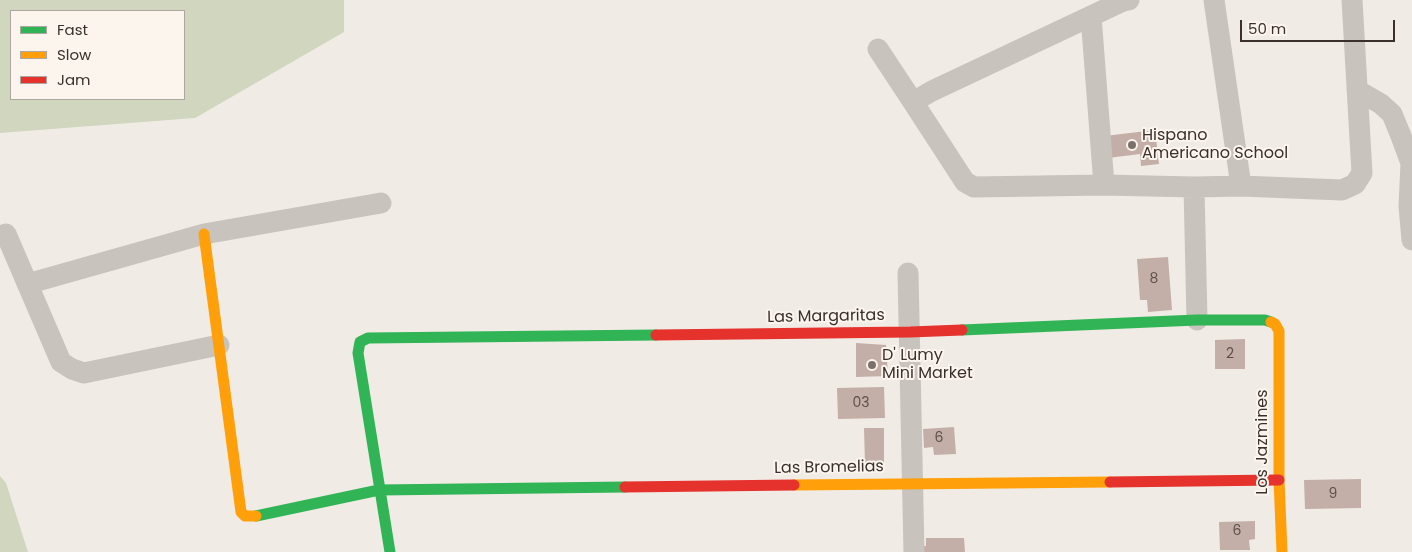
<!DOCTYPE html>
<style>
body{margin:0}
#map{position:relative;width:1412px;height:552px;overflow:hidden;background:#f0ebe5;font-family:Poppins,sans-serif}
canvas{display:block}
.legend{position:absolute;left:10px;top:10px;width:175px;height:90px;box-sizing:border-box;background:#fbf5ee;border:1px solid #aea6a0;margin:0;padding:6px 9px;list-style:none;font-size:15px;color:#3b302b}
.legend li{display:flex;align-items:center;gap:10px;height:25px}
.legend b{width:25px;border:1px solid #aea6a0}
.scale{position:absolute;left:1240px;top:20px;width:155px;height:22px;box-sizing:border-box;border:2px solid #3b302b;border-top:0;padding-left:6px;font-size:15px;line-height:18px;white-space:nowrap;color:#3b302b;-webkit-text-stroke:4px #fbf5ee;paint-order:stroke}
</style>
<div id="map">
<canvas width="1412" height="552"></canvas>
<ul class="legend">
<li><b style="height:6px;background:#30b455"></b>Fast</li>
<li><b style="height:6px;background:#ff9f0a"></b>Slow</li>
<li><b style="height:6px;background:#e5322d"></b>Jam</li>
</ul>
<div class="scale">50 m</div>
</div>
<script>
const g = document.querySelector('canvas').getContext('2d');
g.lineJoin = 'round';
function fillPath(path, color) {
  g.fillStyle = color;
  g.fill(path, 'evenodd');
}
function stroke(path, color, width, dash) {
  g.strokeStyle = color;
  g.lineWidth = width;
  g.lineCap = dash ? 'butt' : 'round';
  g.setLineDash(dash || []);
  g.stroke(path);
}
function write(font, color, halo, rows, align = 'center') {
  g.font = font + ' Poppins,sans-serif';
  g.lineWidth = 4;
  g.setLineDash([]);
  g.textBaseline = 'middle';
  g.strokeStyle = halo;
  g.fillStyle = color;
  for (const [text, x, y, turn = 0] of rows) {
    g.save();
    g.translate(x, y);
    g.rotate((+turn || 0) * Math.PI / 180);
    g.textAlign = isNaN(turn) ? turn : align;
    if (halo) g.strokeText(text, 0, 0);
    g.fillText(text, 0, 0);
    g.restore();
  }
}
const green = new Path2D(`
 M 0,0 L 344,0 L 344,32 L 195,118 L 0,133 ZM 184,11 L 184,99 L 11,99 L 11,11 Z
 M 0,476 L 6,483 L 28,552 L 0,552 Z`);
const building = new Path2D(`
 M 1155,130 L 1159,164 L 1141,166 L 1140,154 L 1108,158 L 1105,136 Z
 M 1168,257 L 1172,310 L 1148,312 L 1147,300 L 1140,300 L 1137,259 Z
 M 1245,339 L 1245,369 L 1215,369 L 1215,340 Z
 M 856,343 L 886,345 L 888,376 L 856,377 Z
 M 884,387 L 885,418 L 838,419 L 837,388 Z
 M 954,427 L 956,454 L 934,455 L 933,447 L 924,448 L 923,429 Z
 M 864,428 L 884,428 L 884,464 L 865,464 Z
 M 1361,479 L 1361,508 L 1305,509 L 1304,480 Z
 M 1255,521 L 1255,539 L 1249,540 L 1250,550 L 1220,550 L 1219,522 Z
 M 926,538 L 964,538 L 965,552 L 921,552 L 921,546 L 926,546 Z`);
const street = new Path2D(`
 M 1214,0 L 1241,186
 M 1091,16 L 1104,185 L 1194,187 L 1241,186 L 1342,190 L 1355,184 L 1362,173 L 1352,0
 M 878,49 L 913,102
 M 1357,90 L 1381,104 L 1392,114 L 1401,136 L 1411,163 L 1409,206 L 1412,240
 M 1104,185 L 974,187 L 965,182 L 913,102 L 932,91 L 1123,1 L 1129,0
 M 1194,187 L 1197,320
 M 6,234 L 61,362 L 72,369 L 84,373 L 219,345
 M 908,273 L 914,552
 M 27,284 L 204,234 L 381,203`);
const fast = new Path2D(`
 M 962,330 L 1197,320 L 1265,320 L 1271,322
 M 256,516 L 379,490 L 625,487
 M 390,552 L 358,353 L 360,342 L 368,338 L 656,335`);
const slow = new Path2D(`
 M 204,234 L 241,512 L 245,516 L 256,516
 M 1271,322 L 1275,324 L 1279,331 L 1279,480 L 1282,552
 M 794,485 L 1110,482`);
const jam = new Path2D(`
 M 656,335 L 910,332 L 962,330
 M 1110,482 L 1279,480
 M 625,487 L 794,485`);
const markers = [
 [1132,145,5,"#7a716c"],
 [872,365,5,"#7a716c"]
];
const numberNames = [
 ["8",1154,279],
 ["2",1230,354],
 ["03",861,403],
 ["6",939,438],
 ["9",1333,494],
 ["6",1237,531]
];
const poiNames = [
 ["Hispano",1142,136],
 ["Americano School",1142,154],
 ["D' Lumy",882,356],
 ["Mini Market",882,374]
];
const streetNames = [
 ["Las Margaritas",826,317,-1],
 ["Los Jazmines",1263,442,-90],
 ["Las Bromelias",829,468,-1]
];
fillPath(green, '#d1d6bf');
fillPath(building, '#c3afa7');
stroke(street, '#c9c3be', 21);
stroke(fast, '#30b455', 11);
stroke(slow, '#ff9f0a', 11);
stroke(jam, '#e5322d', 11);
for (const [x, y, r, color] of markers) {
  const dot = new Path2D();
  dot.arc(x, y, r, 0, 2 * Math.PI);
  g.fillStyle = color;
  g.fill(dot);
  stroke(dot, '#fbf5ee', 2);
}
write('14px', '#5d504a', null, numberNames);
write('16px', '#3b302b', '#fbf5ee', poiNames, 'left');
write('16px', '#3b302b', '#fbf5ee', streetNames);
</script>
